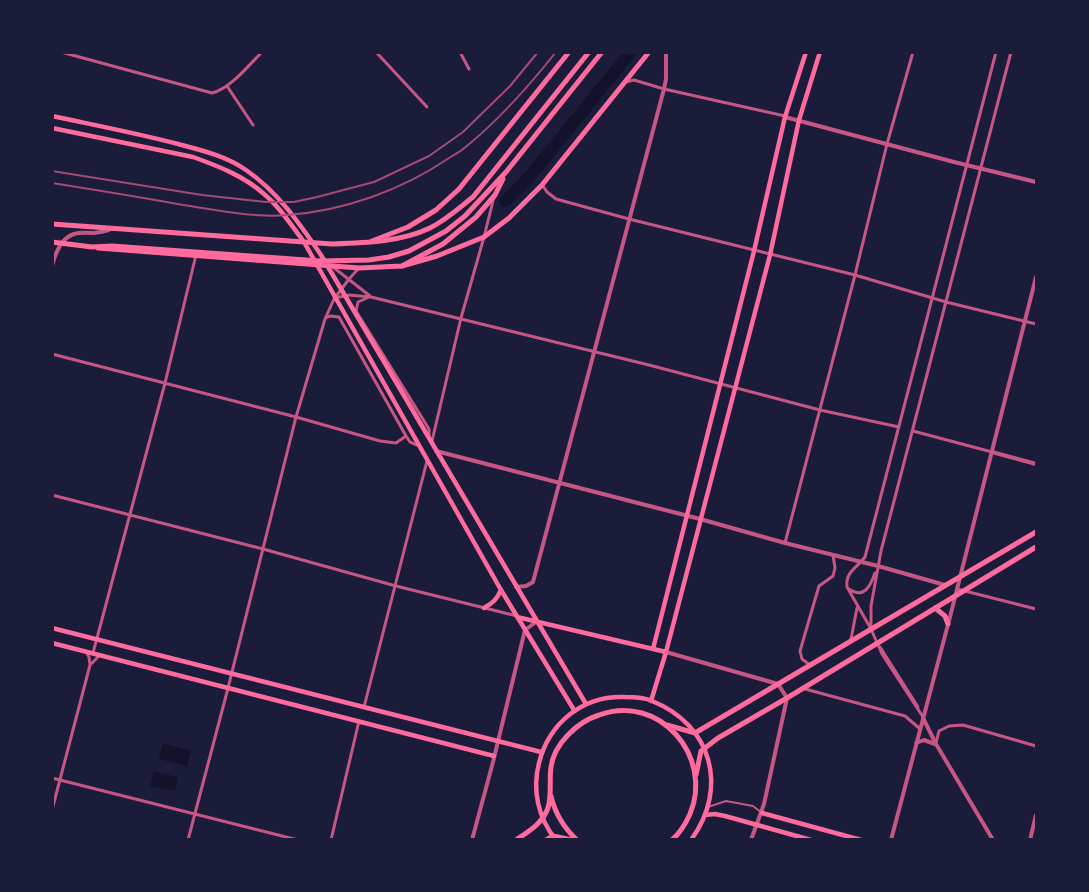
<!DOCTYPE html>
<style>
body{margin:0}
#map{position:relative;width:1089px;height:892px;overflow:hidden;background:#1b1b3a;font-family:"Nunito Sans",sans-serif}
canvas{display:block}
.frame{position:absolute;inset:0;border:54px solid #1b1b3a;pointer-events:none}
</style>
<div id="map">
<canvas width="1089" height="892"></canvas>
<div class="frame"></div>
</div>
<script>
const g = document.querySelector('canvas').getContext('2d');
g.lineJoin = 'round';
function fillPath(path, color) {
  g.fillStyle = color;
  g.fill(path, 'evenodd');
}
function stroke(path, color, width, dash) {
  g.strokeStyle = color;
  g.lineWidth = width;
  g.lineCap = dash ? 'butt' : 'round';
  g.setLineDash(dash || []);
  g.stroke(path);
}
const water = new Path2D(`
 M 163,743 L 191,751 L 187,766 L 159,759 Z
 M 154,772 L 178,777 L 175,791 L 150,786 Z`);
const river = new Path2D(`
 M 505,201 L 525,182 L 631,52`);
const pedestrian = new Path2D(`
 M 708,807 L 726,801 L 753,806 L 762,813`);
const minor = new Path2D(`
 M 61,52 L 212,93 C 230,89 249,65 262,52
 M 376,52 L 427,107
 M 460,52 L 469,69
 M 626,82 L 634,80 L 664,89 L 785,116
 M 227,86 L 253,125
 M 543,186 L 547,192 L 556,199 L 629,219 L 855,275 L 946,302 L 1036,324
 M 333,267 L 370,296
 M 335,298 L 349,295 L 371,297 L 649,365 L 820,410 L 899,427
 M 356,311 L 429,429 L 429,436
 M 356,311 L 358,302 L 369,297
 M 339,317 L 406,436 L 410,442 L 417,445
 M 326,318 L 330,316 L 339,317
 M 52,354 L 296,417 L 380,441 L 396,443 L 406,436
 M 913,431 L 992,452
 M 432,441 L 461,318 L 484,237 L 494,197
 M 52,495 L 263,549 L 396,586 L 517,616
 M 785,543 L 855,275 L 887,144 L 913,52
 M 849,589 C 864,599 870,587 875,573
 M 957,589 L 1036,609
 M 871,628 L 871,606 L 881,551 L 1011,52
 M 851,639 L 857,608
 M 880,647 L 918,707
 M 86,652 L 89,657 L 90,665
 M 93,653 L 165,383 L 196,255
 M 810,665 L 802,659 L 800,651 L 819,586 L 833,576 L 835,568 L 833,555
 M 805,689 L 905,716 L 919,728
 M 364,707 L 427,461
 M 923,717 L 882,654 L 871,629 L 847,587 C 845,572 857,568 865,557 L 996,52
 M 936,743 L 939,731 L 949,726 L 963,725 L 1036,746
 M 52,778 L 298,840
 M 52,810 L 90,665 L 99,656
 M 188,840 L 227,692 L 296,417 L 325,319 L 334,299 L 349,279 L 359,268
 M 331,840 L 359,721`);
const tertiary = new Path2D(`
 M 785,117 L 954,162 L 1036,182
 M 52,266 C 55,254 61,238 74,234 C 80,232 87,233 94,233 C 101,232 106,232 113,228
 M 436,451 L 700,519 L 785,543 L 878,566 L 945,585
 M 992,452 L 1036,464
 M 516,587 L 526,586 L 533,582 L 664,89 L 666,79 L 666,52
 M 666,652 L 778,684 L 787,698 L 764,804 L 751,840
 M 923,718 L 936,744 L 993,840
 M 916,743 L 924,740 L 935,744
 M 472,840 L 493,762 L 525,630 L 536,622
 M 891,840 L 950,617 L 1036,277
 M 1030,840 L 1036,815`);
const secondary = new Path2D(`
 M 52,116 C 94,125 136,133 178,144 C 201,150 226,156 246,170 C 278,192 300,224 321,255 L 586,704
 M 52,128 L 193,157 C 218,166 244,176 264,194 C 280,207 291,225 304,242 L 501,590 L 574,710
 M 484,608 C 493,603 497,599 501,590
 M 517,617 L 666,652
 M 52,628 L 541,752
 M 52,643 L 494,756
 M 653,649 L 754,251 L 785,117 L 806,52
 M 651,701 L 666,652 L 770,255 L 799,120 L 820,52
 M 762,813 L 861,840
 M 705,815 L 715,814 L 725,816 L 811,840
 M 556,840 C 538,818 532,790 539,763 C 549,723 583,695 625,697 C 634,697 644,697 652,701 C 712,725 729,788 691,840`);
const primary = new Path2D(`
 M 372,241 L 408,227 L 436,210 L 459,189 L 569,52
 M 98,248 L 359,268 L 402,266 L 437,256 L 484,237 L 509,218 L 542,185 L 649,52
 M 935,608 L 945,616 L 948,624
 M 667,725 L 695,733 L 1036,532
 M 696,775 L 701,751 L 718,738 L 787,698 L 1036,547
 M 551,796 C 555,813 564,828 577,840
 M 516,840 C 529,831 542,824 548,808 C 552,795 549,780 551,767 C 554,744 577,722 599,715 C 659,693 714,756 690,814 C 686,823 680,833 672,840
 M 546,840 L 553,836 L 572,840`);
const trunk = new Path2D(`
 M 52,224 L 332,244 C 364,243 401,242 430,228 C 446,220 459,208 473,197 L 589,52
 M 52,242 L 92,247 L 112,246 L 320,261 L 369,260 L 389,257 L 409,251 L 446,231 L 465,216 L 506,172 L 602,52
 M 402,266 L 443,244 L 476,217 L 495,195 L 503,179`);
const rail = new Path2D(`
 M 52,171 L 202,195 L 266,202 L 294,202 L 317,197 L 374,182 L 429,156 L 463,132 L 510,86 L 538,52
 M 52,183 C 96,190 140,197 183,205 C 217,210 253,218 287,215 C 344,211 402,190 449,158 C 456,154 463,150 468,145 C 501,118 529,86 556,52`);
fillPath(water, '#12122b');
stroke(river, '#12122b', 12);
stroke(pedestrian, '#c65784', 2);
stroke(minor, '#c65784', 3);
stroke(tertiary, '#c65784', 4);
stroke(secondary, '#ff6b9d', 4.5);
stroke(primary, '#ff6b9d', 5);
stroke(trunk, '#ff6b9d', 5);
stroke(rail, '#a44b75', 2);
</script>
